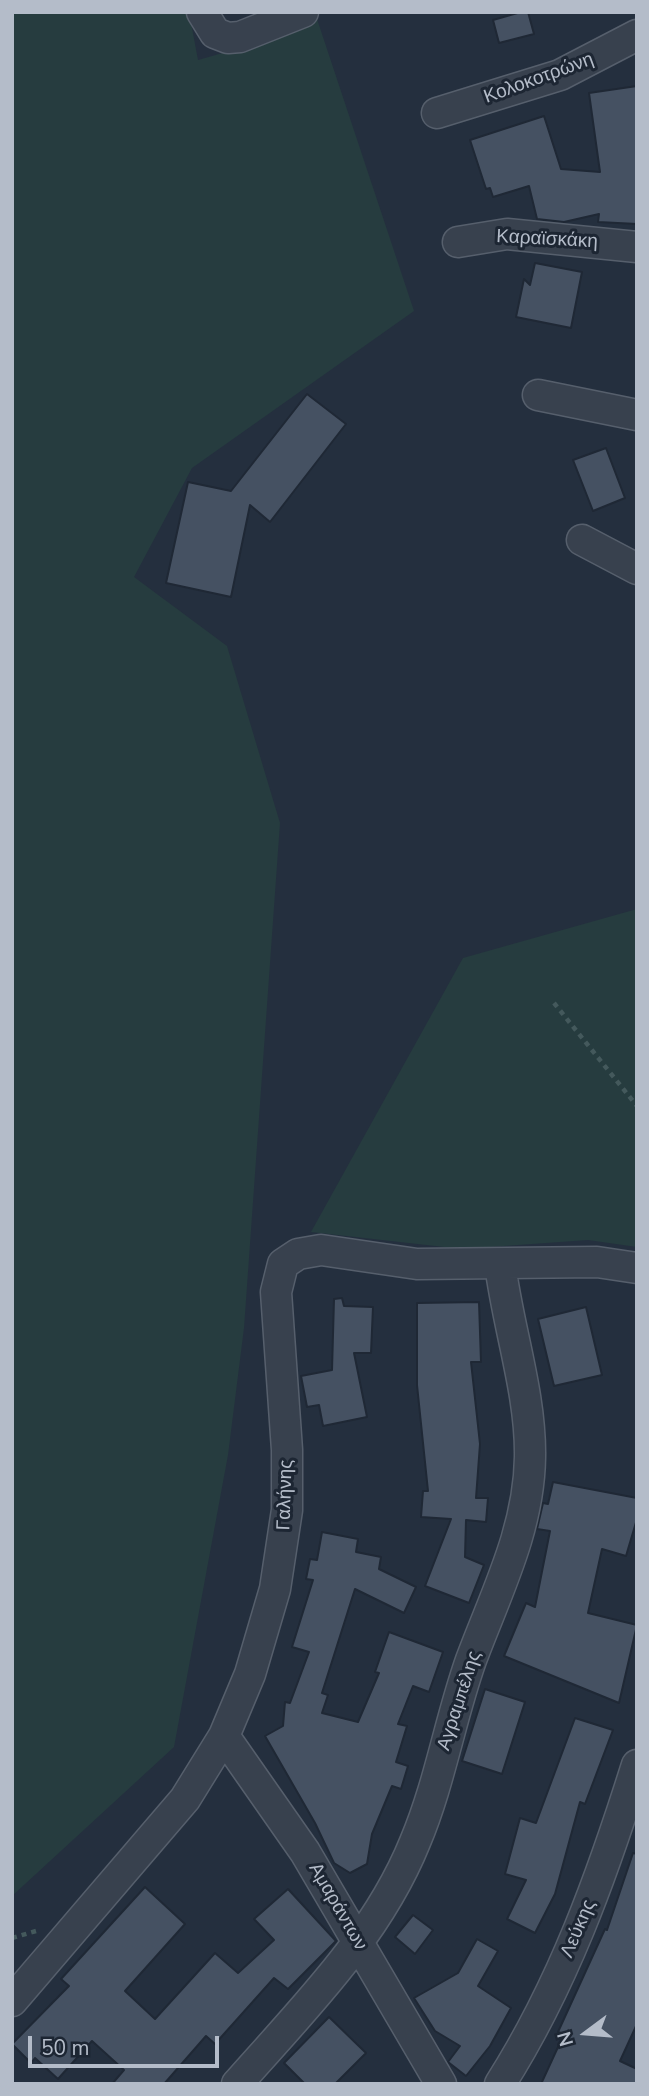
<!DOCTYPE html>
<meta charset="utf-8">
<style>
body{margin:0}
#map{position:relative;width:649px;height:2096px;overflow:hidden;background:#242f3e;font-family:"Nunito Sans",sans-serif}
canvas{display:block}
.frame{position:absolute;inset:0;border:14px solid #b4bcc9;pointer-events:none}
.north{position:absolute;left:551px;top:1998px;width:70px;height:70px;-webkit-text-stroke:5px #1d2633;paint-order:stroke;rotate:254deg;font-size:19px;font-weight:700;line-height:28px;text-align:center;color:#b4bcc9}
.north::after{content:'';display:block;margin:auto;width:24px;height:32px;background:#b4bcc9;clip-path:polygon(50% 0,100% 100%,50% 72%,0 100%)}
.scale{position:absolute;left:28px;top:2036px;width:191px;height:32px;box-sizing:border-box;border:4px solid #b4bcc9;border-top:0;padding-left:9px;font-size:21px;line-height:24px;white-space:nowrap;color:#b4bcc9;-webkit-text-stroke:5px #1d2633;paint-order:stroke}
</style>
<div id="map">
<canvas width="649" height="2096"></canvas>
<div class="frame"></div>
<div class="north">N</div>
<div class="scale">50 m</div>
</div>
<script>
const g = document.querySelector('canvas').getContext('2d');
g.lineJoin = 'round';
function fillPath(path, color) {
  g.fillStyle = color;
  g.fill(path, 'evenodd');
}
function stroke(path, color, width, dash) {
  g.strokeStyle = color;
  g.lineWidth = width;
  g.lineCap = dash ? 'butt' : 'round';
  g.setLineDash(dash || []);
  g.stroke(path);
}
function write(font, color, halo, rows, align = 'center') {
  g.font = font + ' "Nunito Sans",sans-serif';
  g.lineWidth = 6;
  g.setLineDash([]);
  g.textBaseline = 'middle';
  g.strokeStyle = halo;
  g.fillStyle = color;
  for (const [text, x, y, turn = 0] of rows) {
    g.save();
    g.translate(x, y);
    g.rotate((+turn || 0) * Math.PI / 180);
    g.textAlign = isNaN(turn) ? turn : align;
    if (halo) g.strokeText(text, 0, 0);
    g.fillText(text, 0, 0);
    g.restore();
  }
}
const green = new Path2D(`
 M 12,12 L 189,12 L 198,60 L 240,48 L 316,16 L 414,311 L 192,468 L 134,577 L 227,646 L 280,823 L 244,1328 L 228,1455 L 174,1747 L 12,1896 Z
 M 637,909 L 637,1247 L 588,1240 L 462,1249 L 311,1232 L 463,958 Z`);
const building = new Path2D(`
 M 521,12 L 528,12 L 534,34 L 499,43 L 493,20 Z
 M 637,86 L 637,224 L 598,222 L 599,214 L 564,222 L 537,219 L 529,186 L 493,197 L 490,188 L 486,189 L 470,140 L 544,116 L 561,169 L 600,172 L 589,93 Z
 M 535,263 L 582,272 L 571,328 L 516,317 L 524,279 L 530,285 Z
 M 307,394 L 346,424 L 270,522 L 250,505 L 231,597 L 166,583 L 188,482 L 231,491 Z
 M 606,448 L 625,498 L 593,511 L 573,460 Z
 M 342,1298 L 344,1306 L 373,1307 L 371,1353 L 354,1353 L 367,1417 L 323,1426 L 319,1405 L 307,1407 L 301,1376 L 332,1370 L 334,1299 Z
 M 479,1302 L 481,1362 L 471,1362 L 480,1444 L 476,1498 L 488,1498 L 486,1522 L 466,1520 L 465,1557 L 484,1565 L 469,1603 L 425,1586 L 451,1519 L 421,1517 L 423,1491 L 428,1491 L 417,1385 L 417,1303 Z
 M 586,1307 L 602,1375 L 554,1386 L 538,1319 Z
 M 553,1482 L 637,1498 L 637,1519 L 626,1556 L 602,1549 L 588,1613 L 637,1625 L 619,1703 L 504,1656 L 526,1603 L 535,1607 L 550,1531 L 537,1529 L 543,1503 L 548,1504 Z
 M 322,1532 L 358,1539 L 356,1552 L 381,1557 L 379,1569 L 416,1587 L 404,1613 L 355,1589 L 322,1693 L 328,1695 L 322,1713 L 358,1722 L 379,1673 L 375,1672 L 389,1632 L 443,1652 L 429,1692 L 413,1686 L 398,1724 L 407,1726 L 396,1762 L 408,1766 L 401,1789 L 392,1786 L 372,1834 L 367,1864 L 350,1873 L 334,1863 L 315,1823 L 265,1736 L 283,1726 L 285,1702 L 290,1703 L 309,1652 L 292,1647 L 313,1580 L 306,1579 L 310,1559 L 317,1560 Z
 M 485,1689 L 525,1702 L 502,1774 L 462,1761 Z
 M 575,1718 L 613,1730 L 585,1804 L 580,1802 L 555,1894 L 535,1933 L 507,1919 L 526,1880 L 505,1874 L 520,1818 L 536,1823 Z
 M 633,1853 L 637,1854 L 637,2024 L 620,2061 L 637,2069 L 637,2084 L 541,2084 L 564,2034 L 558,2032 L 605,1929 L 607,1930 Z
 M 145,1887 L 185,1924 L 125,1991 L 155,2019 L 215,1953 L 238,1973 L 274,1940 L 254,1919 L 288,1889 L 336,1941 L 288,1989 L 274,1978 L 215,2044 L 206,2036 L 164,2084 L 112,2084 L 124,2070 L 92,2041 L 58,2079 L 35,2058 L 31,2063 L 12,2044 L 69,1986 L 61,1979 Z
 M 413,1915 L 433,1930 L 415,1954 L 395,1937 Z
 M 477,1939 L 498,1951 L 478,1986 L 511,2008 L 490,2046 L 466,2076 L 448,2062 L 460,2046 L 435,2031 L 414,1998 L 458,1973 Z
 M 329,2017 L 366,2053 L 335,2084 L 305,2084 L 284,2063 Z`);
const path = new Path2D(`
 M 554,1003 L 637,1106
 M 12,1938 L 36,1931`);
const street = new Path2D(`
 M 202,12 L 215,33 L 228,38 L 240,37 L 303,12
 M 437,113 L 560,75 L 637,35
 M 458,242 L 507,234 L 637,247
 M 538,395 L 637,415
 M 582,540 L 637,569
 M 224,1736 L 305,1852 L 441,2084
 M 12,2001 L 185,1799 L 224,1736 L 250,1674 L 275,1589 L 287,1510 L 287,1450 L 276,1292 L 283,1264 L 298,1254 L 321,1250 L 417,1264 L 597,1262 L 637,1268
 M 237,2084 C 303,2009 377,1936 415,1842 C 440,1783 450,1719 471,1660 C 496,1593 529,1530 530,1457 C 531,1393 508,1328 500,1264
 M 500,2084 C 563,1985 602,1876 637,1765`);
const streetNames = [
 ["Κολοκοτρώνη",539,79,-20],
 ["Καραϊσκάκη",547,240,3],
 ["Γαλήνης",286,1495,-88],
 ["Αγραμπέλης",460,1701,-72],
 ["Αμαράντων",337,1907,60],
 ["Λεύκης",579,1929,-67]
];
fillPath(green, '#263c3f');
fillPath(building, '#455162');
stroke(building, '#1f2835', 2);
stroke(street, '#565f6c', 33);
stroke(path, '#44595c', 4.5, [5, 5]);
stroke(street, '#38414e', 30);
write('19px', '#b4bcc9', '#1d2633', streetNames);
</script>
